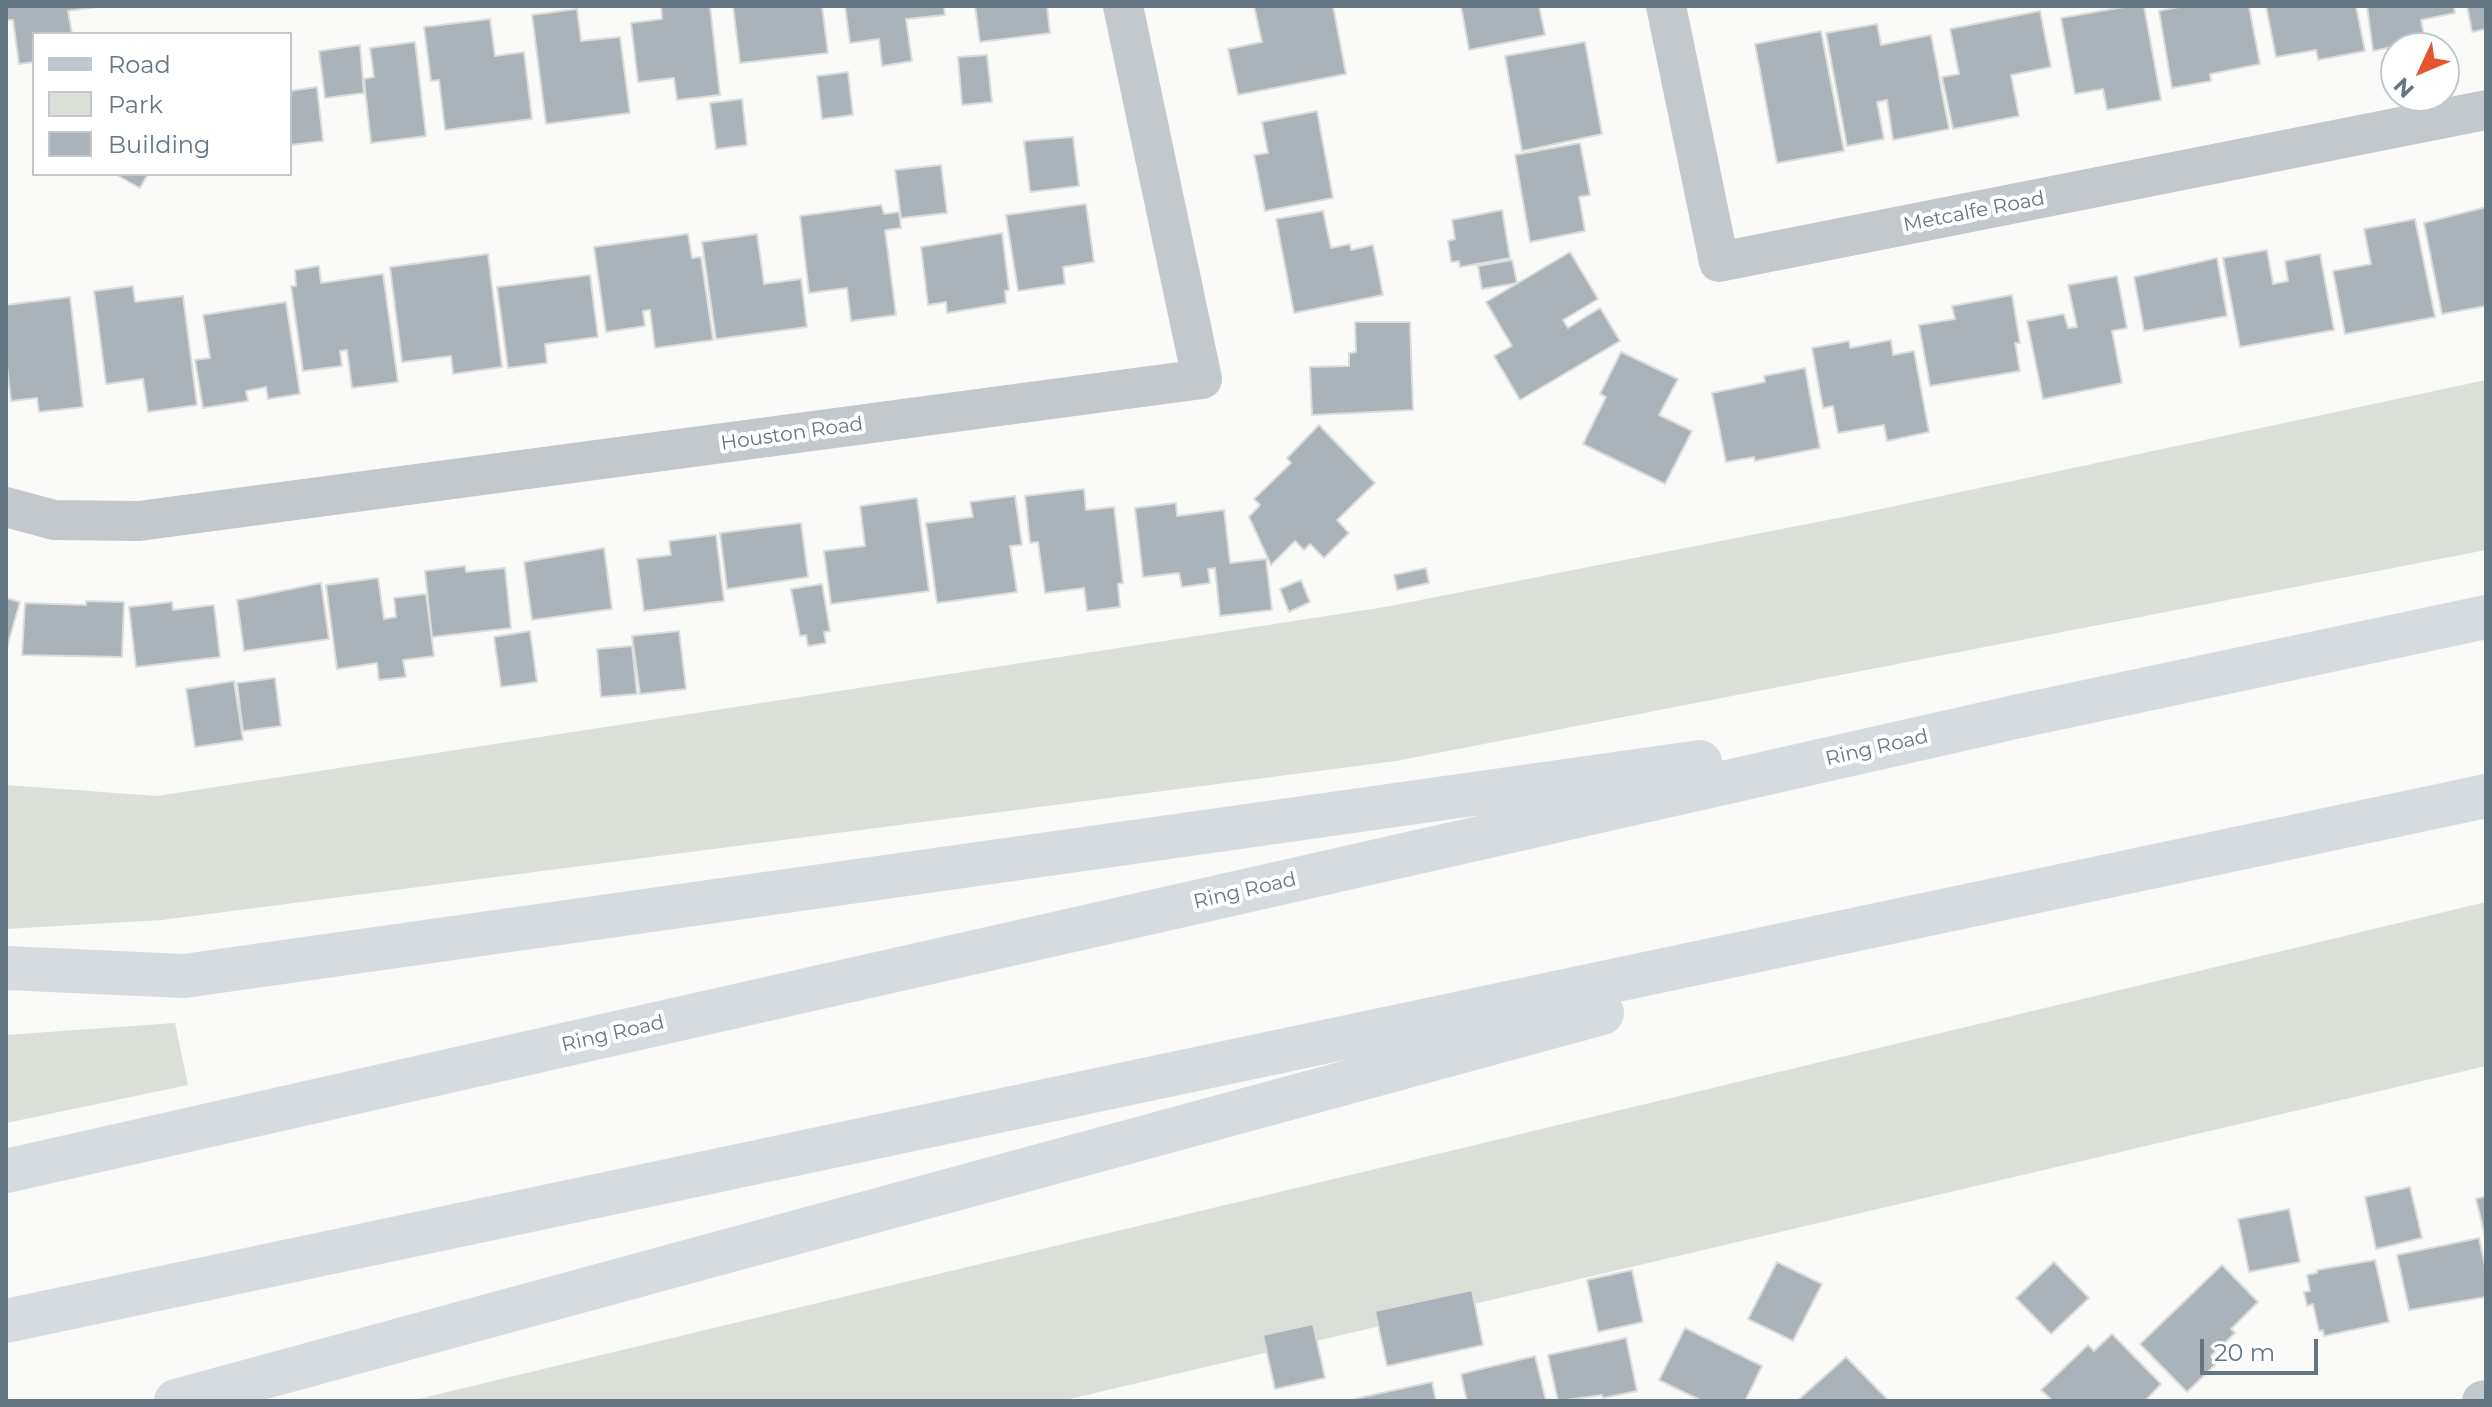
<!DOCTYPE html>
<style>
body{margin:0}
#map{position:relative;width:2492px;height:1407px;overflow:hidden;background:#fafaf8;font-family:Montserrat,sans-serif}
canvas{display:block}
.frame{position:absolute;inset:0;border:8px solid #657683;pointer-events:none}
.legend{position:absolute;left:32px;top:32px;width:260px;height:144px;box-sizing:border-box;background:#fff;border:2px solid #c1c8cd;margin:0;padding:10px 14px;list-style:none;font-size:24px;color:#657683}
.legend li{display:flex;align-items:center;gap:16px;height:40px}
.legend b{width:40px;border:2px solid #c1c8cd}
.north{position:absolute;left:2380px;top:32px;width:80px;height:80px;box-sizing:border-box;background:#fff;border:2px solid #c1c8cd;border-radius:50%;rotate:226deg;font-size:22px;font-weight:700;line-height:32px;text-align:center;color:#657683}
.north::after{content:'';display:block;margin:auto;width:28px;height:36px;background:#e4572e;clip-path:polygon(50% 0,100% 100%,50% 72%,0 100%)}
.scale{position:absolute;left:2200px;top:1339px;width:118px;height:36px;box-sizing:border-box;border:4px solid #657683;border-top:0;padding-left:10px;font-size:24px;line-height:28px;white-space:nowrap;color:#657683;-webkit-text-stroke:6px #fff;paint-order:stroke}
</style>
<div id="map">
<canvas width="2492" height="1407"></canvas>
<div class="frame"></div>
<ul class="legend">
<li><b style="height:10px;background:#c3c8cc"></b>Road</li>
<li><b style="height:22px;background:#dadfd7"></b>Park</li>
<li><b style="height:22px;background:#aab3b9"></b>Building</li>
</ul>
<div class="north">N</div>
<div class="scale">20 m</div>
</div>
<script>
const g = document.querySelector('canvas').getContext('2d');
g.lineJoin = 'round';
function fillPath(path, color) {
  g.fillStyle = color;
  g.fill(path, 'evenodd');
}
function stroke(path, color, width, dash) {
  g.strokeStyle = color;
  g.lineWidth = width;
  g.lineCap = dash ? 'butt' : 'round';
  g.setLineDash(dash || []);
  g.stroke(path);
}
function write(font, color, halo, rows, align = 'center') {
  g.font = font + ' Montserrat,sans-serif';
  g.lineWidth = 8;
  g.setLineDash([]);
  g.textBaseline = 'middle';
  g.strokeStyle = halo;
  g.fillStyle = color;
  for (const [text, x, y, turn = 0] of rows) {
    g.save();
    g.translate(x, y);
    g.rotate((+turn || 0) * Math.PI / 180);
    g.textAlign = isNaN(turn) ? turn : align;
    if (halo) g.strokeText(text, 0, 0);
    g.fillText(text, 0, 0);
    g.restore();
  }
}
const green = new Path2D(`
 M 2486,380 L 2486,550 L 1396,761 L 162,920 L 6,929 L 6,785 L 157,796 L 1385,607 L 1848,516 Z
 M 2486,902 L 2486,1066 L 1061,1401 L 410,1401 Z
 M 175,1023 L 188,1085 L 6,1123 L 6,1035 Z`);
const building = new Path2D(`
 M 6,6 L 103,6 L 68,11 L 72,34 L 34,34 L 34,62 L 19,64 L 13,20 L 6,20 Z
 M 661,6 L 710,6 L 720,95 L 677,100 L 674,78 L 638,82 L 631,23 L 662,19 Z
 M 733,6 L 822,6 L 828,53 L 740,63 Z
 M 845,6 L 944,6 L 945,15 L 906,19 L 912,61 L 882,66 L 879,39 L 850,43 Z
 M 975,6 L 1047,6 L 1050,33 L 980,42 Z
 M 1254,6 L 1333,6 L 1346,74 L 1238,95 L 1228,49 L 1262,42 Z
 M 1461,6 L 1539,6 L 1545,35 L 1469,50 Z
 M 2129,6 L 2144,6 L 2161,100 L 2107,110 L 2103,89 L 2075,94 L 2061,18 Z
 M 2184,6 L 2249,6 L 2260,64 L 2210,74 L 2211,81 L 2172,88 L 2159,11 Z
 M 2266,6 L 2356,6 L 2365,51 L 2318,60 L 2316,50 L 2276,57 Z
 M 2367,6 L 2454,6 L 2455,13 L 2421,20 L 2425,40 L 2373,51 Z
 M 2467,6 L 2486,6 L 2486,29 L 2472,32 Z
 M 577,9 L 581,41 L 620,37 L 630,113 L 546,124 L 532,15 Z
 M 2040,11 L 2051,67 L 2011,75 L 2019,116 L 1953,129 L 1942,77 L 1959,74 L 1950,29 Z
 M 490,19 L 495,56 L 524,52 L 532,119 L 445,130 L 439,80 L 431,81 L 424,27 Z
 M 1877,24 L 1881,45 L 1931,35 L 1949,129 L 1893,140 L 1887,100 L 1877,102 L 1884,139 L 1847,146 L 1826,33 Z
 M 1821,31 L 1844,151 L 1777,163 L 1755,44 Z
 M 415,42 L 426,136 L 371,143 L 364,79 L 374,77 L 370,48 Z
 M 1585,42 L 1602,134 L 1522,151 L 1505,56 Z
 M 360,45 L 364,93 L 325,98 L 319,51 Z
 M 987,55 L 992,102 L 962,105 L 958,57 Z
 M 848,72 L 853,115 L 822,119 L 817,76 Z
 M 317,87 L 323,141 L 290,145 L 290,91 Z
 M 742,99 L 747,145 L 716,149 L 710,103 Z
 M 1317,111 L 1333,198 L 1265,211 L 1254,155 L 1268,153 L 1262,122 Z
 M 1073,137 L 1079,186 L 1030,192 L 1024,141 Z
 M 1580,143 L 1590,195 L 1579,197 L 1585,231 L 1530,242 L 1515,155 Z
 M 941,165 L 947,213 L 901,218 L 895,170 Z
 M 115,174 L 148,174 L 140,188 Z
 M 1086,204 L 1094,262 L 1063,267 L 1065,284 L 1018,291 L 1006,215 Z
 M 881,205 L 884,214 L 899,212 L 901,228 L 885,230 L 896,315 L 851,321 L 847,288 L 809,293 L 800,216 Z
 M 2486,207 L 2486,306 L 2442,314 L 2424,223 Z
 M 1502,210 L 1510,258 L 1460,267 L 1459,261 L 1451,262 L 1448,241 L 1455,239 L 1452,220 Z
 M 1323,211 L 1331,248 L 1350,244 L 1351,250 L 1373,245 L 1383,295 L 1294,313 L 1276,219 Z
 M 2415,219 L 2435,317 L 2345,334 L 2333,271 L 2371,264 L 2364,229 Z
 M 1002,233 L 1009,290 L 1005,291 L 1006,303 L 947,313 L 946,302 L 928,305 L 921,247 Z
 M 688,234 L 692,258 L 701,257 L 713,340 L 655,348 L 650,310 L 643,311 L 645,326 L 606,332 L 594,247 Z
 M 757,234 L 764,284 L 801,279 L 807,327 L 716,339 L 702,242 Z
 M 2267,250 L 2273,284 L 2288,281 L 2285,261 L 2320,254 L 2334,330 L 2240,347 L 2223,258 Z
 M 1570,252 L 1598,299 L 1563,320 L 1568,328 L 1600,308 L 1620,341 L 1520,400 L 1494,356 L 1512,346 L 1486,302 Z
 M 488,254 L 502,367 L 453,374 L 451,356 L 402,362 L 390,267 Z
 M 2217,258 L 2227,316 L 2144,331 L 2134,277 Z
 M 1512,260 L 1517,283 L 1482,289 L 1478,266 Z
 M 319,266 L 321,283 L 383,274 L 398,382 L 352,388 L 347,350 L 340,351 L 342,366 L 303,371 L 291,286 L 296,286 L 295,270 Z
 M 590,275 L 598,337 L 545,344 L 547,363 L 508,368 L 497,287 Z
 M 2117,276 L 2127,328 L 2112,331 L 2122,383 L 2043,399 L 2027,321 L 2064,314 L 2068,328 L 2077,327 L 2068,285 Z
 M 133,286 L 135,302 L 183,296 L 197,405 L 148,412 L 143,379 L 106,384 L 94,291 Z
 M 2012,295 L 2020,343 L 2015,343 L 2020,371 L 1930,386 L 1919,325 L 1955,319 L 1952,306 Z
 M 70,297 L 83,407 L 39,412 L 37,398 L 11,401 L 6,357 L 6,305 Z
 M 286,302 L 300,394 L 268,399 L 266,387 L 246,391 L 248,401 L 203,408 L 195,360 L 210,358 L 203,315 Z
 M 1355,322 L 1410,322 L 1413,410 L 1312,415 L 1310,367 L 1349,366 L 1349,353 L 1356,352 Z
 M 1891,340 L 1893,355 L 1914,351 L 1929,432 L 1887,441 L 1884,425 L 1838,433 L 1833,406 L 1823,408 L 1812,348 L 1849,341 L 1850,348 Z
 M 1621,352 L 1678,379 L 1659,415 L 1692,431 L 1665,484 L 1583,444 L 1606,397 L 1600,394 Z
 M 1805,368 L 1820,448 L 1755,461 L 1754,457 L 1726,462 L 1712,393 L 1765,382 L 1764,376 Z
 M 1319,425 L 1375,483 L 1337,520 L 1349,533 L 1324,558 L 1310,544 L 1304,550 L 1295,541 L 1271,565 L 1249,517 L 1260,505 L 1254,499 L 1291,463 L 1287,458 Z
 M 1084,489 L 1086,510 L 1114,507 L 1123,583 L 1118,584 L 1120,607 L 1087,611 L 1084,588 L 1045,593 L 1038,542 L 1030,543 L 1025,496 Z
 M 1015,496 L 1022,545 L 1010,546 L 1017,592 L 937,603 L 926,523 L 973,517 L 970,502 Z
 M 917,498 L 929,591 L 831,604 L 824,551 L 865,546 L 860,506 Z
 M 1176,503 L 1177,516 L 1224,510 L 1230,563 L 1266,559 L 1272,610 L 1220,616 L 1215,568 L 1208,569 L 1210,583 L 1182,587 L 1179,573 L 1143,577 L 1135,508 Z
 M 801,523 L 808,577 L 727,589 L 720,533 Z
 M 716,535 L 724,601 L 644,611 L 637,559 L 671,555 L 669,541 Z
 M 604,548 L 612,609 L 532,620 L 524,562 Z
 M 465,566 L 466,572 L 505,568 L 511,628 L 432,637 L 425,571 Z
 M 1426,568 L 1429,583 L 1397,590 L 1394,575 Z
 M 378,578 L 384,619 L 396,617 L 394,598 L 426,594 L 434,656 L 403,660 L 406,677 L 379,680 L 377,663 L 337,669 L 326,585 Z
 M 1301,580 L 1310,602 L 1289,612 L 1280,589 Z
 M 321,583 L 329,639 L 244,651 L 237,600 Z
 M 822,584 L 830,631 L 824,632 L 826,643 L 808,646 L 806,635 L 800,636 L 791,589 Z
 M 6,598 L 20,602 L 6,651 Z
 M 86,601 L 124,602 L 122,657 L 22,655 L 25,603 L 86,605 Z
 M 172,602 L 173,610 L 214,605 L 220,657 L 136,667 L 129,607 Z
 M 530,631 L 537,682 L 501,687 L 494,637 Z
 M 679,631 L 686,689 L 640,694 L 632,636 Z
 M 632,646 L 637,694 L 601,697 L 597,649 Z
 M 275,678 L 281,726 L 243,731 L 237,683 Z
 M 234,681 L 243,740 L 195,747 L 186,689 Z
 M 2410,1187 L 2422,1238 L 2376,1249 L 2365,1197 Z
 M 2486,1196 L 2486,1241 L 2476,1199 Z
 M 2289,1209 L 2300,1262 L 2249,1272 L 2238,1219 Z
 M 2479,1238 L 2486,1271 L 2486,1297 L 2409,1310 L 2397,1255 Z
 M 2375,1260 L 2389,1322 L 2324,1336 L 2323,1330 L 2319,1331 L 2313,1304 L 2307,1306 L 2304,1292 L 2310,1291 L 2307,1275 L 2317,1273 L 2317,1270 Z
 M 1777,1262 L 1822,1284 L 1793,1341 L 1748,1319 Z
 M 2054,1262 L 2089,1298 L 2051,1334 L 2016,1298 Z
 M 2222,1265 L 2258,1302 L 2231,1329 L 2235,1333 L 2211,1356 L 2218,1362 L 2187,1392 L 2140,1344 Z
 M 1632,1270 L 1643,1322 L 1598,1332 L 1587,1280 Z
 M 1472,1290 L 1483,1345 L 1387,1366 L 1375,1311 Z
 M 1313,1324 L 1325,1378 L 1275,1389 L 1263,1335 Z
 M 1685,1328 L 1762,1366 L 1745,1401 L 1702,1401 L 1659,1380 Z
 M 2112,1334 L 2161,1384 L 2145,1401 L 2053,1401 L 2041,1390 L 2088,1345 L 2094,1351 Z
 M 1626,1338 L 1637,1391 L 1603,1398 L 1602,1395 L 1558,1401 L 1548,1355 Z
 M 1535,1356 L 1546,1401 L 1467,1401 L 1461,1374 Z
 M 1846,1357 L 1887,1399 L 1884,1401 L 1797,1401 Z
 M 1432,1382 L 1436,1401 L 1354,1401 L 1354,1399 Z`);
const minor = new Path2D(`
 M 1666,6 L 1719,262 L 2486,110
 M 6,507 L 54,520 L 139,521 L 1202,379 L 1123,6
 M 2482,1401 L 2486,1400`);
const highway = new Path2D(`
 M 6,968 L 184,976 L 1700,762
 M 6,1171 L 2015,717 L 2486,617
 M 6,1321 L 2486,796
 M 176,1401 L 1602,1013`);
const streetNames = [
 ["Metcalfe Road",1974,212,-11],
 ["Houston Road",792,434,-8],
 ["Ring Road",1877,748,-13],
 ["Ring Road",1245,891,-13],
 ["Ring Road",613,1034,-13]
];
fillPath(green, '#dadfd7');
fillPath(building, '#aab3b9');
stroke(building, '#dcdcda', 2);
stroke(minor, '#c3c8cc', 40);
stroke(highway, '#d6dbdf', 44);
write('20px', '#657683', '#fff', streetNames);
</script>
